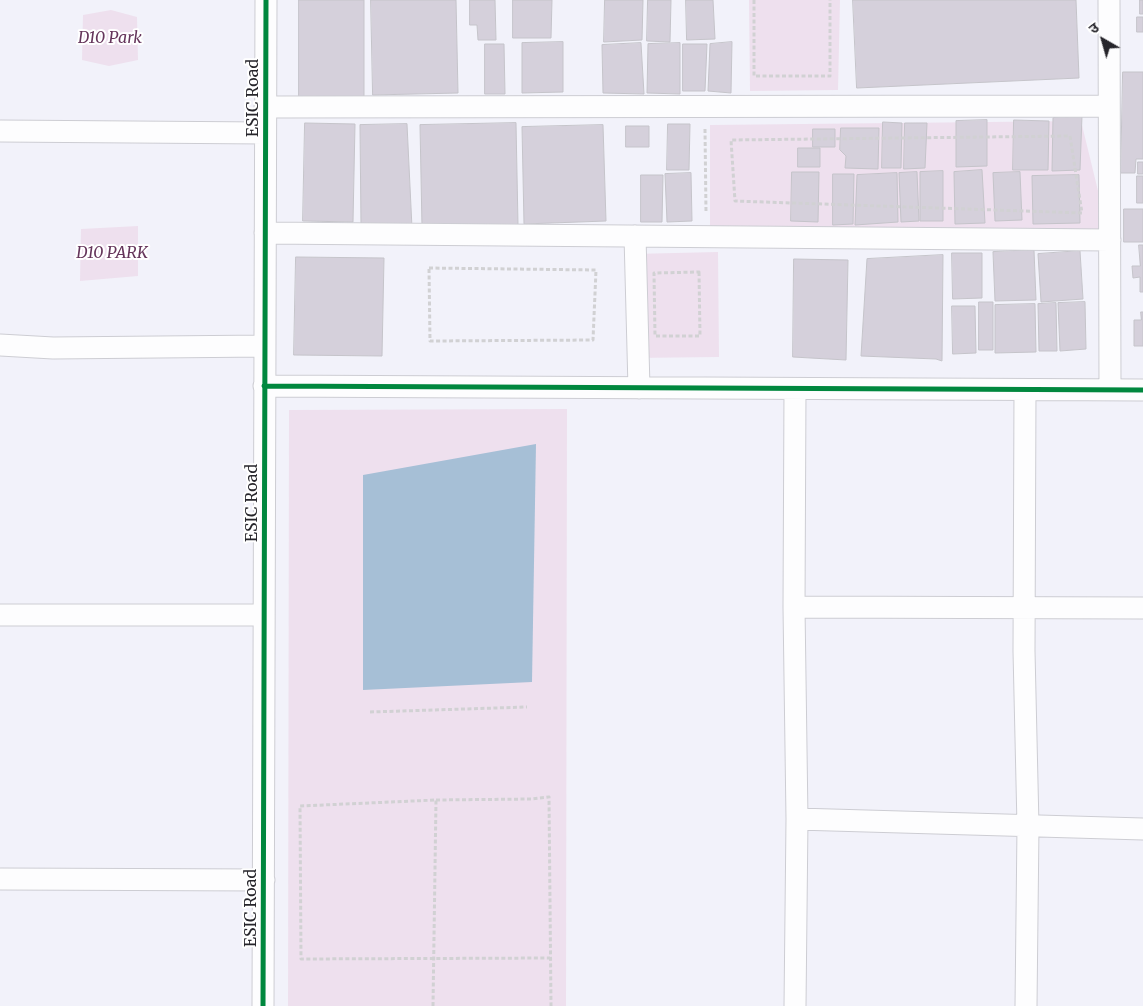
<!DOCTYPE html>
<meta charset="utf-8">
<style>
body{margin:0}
#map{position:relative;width:1143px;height:1006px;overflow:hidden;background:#f2f2fa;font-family:Merriweather,"Noto Sans Devanagari",serif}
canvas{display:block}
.north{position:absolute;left:1078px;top:15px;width:50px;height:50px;-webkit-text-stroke:4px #fff;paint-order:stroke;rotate:322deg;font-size:14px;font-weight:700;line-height:20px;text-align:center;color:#26252b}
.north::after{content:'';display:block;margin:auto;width:18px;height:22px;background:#26252b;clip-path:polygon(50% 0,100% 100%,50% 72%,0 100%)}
</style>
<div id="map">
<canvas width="1143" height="1006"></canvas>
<div class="north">उ</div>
</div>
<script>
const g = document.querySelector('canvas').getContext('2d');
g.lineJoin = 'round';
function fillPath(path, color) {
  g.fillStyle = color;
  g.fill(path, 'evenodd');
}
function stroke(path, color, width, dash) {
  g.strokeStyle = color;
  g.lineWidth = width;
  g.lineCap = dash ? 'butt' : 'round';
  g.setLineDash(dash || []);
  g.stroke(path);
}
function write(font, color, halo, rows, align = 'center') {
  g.font = font + ' Merriweather,serif';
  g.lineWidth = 4;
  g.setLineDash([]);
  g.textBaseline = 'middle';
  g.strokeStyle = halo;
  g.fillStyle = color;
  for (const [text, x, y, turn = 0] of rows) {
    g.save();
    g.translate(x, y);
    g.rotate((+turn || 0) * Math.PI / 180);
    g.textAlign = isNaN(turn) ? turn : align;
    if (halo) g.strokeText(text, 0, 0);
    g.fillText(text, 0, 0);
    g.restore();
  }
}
const green = new Path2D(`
 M 749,0 L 840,0 L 838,90 L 750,91 Z
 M 111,10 L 137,17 L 138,60 L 109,66 L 82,60 L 83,15 Z
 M 1081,121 L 1110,240 L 710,230 L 710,125 Z
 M 138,226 L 138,276 L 80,281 L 81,229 Z
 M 718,252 L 719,357 L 633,358 L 632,254 Z
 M 567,409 L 566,1006 L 288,1006 L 289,410 Z`);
const water = new Path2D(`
 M 536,444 L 532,682 L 363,690 L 363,475 Z`);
const building = new Path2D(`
 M 299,0 L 364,0 L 364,98 L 299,98 Z
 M 371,0 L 456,0 L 458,93 L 373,95 Z
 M 470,0 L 495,0 L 496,40 L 478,40 L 477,25 L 470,25 Z
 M 513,0 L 552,0 L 551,38 L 513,38 Z
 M 605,0 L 643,0 L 642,40 L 604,42 Z
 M 648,0 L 671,0 L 670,42 L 647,41 Z
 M 686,0 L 713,0 L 715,39 L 687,40 Z
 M 853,0 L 1076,0 L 1079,78 L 857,88 Z
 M 1140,0 L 1143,0 L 1143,14 L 1140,14 Z
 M 1137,17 L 1143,17 L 1143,32 L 1137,32 Z
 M 563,42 L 563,92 L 522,93 L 522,43 Z
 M 732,42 L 731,93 L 708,91 L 710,44 Z
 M 641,43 L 644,94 L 603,93 L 602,45 Z
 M 680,43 L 680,94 L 647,93 L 648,44 Z
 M 485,44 L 504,44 L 505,94 L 485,94 Z
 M 683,44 L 707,44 L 705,91 L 683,91 Z
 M 1123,72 L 1143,72 L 1143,159 L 1136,159 L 1135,173 L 1121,173 Z
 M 1082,116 L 1080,170 L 1052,171 L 1053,118 Z
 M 987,120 L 987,166 L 956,167 L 956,121 Z
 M 1014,120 L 1049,121 L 1048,170 L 1013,170 Z
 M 883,122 L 902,123 L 901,168 L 882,168 Z
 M 305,123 L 355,124 L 353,222 L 303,221 Z
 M 516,123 L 518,225 L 422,227 L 420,125 Z
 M 905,123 L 927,123 L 925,168 L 904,169 Z
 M 407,124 L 412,228 L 361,226 L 360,125 Z
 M 668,124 L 690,124 L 689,170 L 667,170 Z
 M 603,125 L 606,221 L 524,224 L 522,127 Z
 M 626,126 L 649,126 L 649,147 L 626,147 Z
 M 841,128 L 879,128 L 878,169 L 845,168 L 846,156 L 840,150 Z
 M 813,129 L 835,129 L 835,147 L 813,147 Z
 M 798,148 L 820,148 L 820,167 L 798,167 Z
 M 1138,162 L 1143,162 L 1143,174 L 1138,174 Z
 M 982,170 L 985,223 L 955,224 L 954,172 Z
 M 943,171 L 943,221 L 920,221 L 920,172 Z
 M 792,172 L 819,172 L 818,222 L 791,221 Z
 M 917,172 L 919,221 L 901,222 L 899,173 Z
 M 1020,172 L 1022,220 L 995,221 L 993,173 Z
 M 691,173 L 692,221 L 667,222 L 665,174 Z
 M 897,173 L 898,222 L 855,225 L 857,175 Z
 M 833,174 L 854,174 L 853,224 L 833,225 Z
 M 641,175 L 663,175 L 662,222 L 641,222 Z
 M 1079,175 L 1080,223 L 1033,224 L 1032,176 Z
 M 1137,176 L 1143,176 L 1143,203 L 1137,203 Z
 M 1124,209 L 1143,209 L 1143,242 L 1124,242 Z
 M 1139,245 L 1143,245 L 1143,292 L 1140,292 L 1140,277 L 1133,278 L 1132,266 L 1140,266 Z
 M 1034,250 L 1036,300 L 995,301 L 993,252 Z
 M 1080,251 L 1083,299 L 1041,302 L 1038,254 Z
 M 952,253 L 982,253 L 982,298 L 953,299 Z
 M 943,255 L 942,361 L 936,359 L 861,356 L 867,259 Z
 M 296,257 L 384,258 L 382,356 L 294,355 Z
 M 794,259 L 848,260 L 846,360 L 793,357 Z
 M 979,302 L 993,302 L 993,350 L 979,350 Z
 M 1085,302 L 1086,349 L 1060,351 L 1058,303 Z
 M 1056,303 L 1057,351 L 1039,351 L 1038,304 Z
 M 1035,304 L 1036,352 L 995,353 L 995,305 Z
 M 952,306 L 975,306 L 976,353 L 953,354 Z
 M 1141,312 L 1143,312 L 1143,346 L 1134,346 L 1134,320 L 1141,320 Z`);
const path = new Path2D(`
 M 754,0 L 754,76 L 830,76 L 830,0
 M 705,129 L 706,213
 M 1070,136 L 1082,213 L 735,201 L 731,140 Z
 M 429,268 L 596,270 L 593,340 L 430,341 Z
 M 699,272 L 700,336 L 655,336 L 654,273 Z
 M 370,712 L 527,707
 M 436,800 L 531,799 L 549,797 L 551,1006
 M 433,1006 L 436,800 L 300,806 L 301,959 L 550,958`);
const street = new Path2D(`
 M 1109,0 L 1110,390
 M 265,107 L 1109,106
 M 0,131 L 265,133
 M 265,233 L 1110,240
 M 635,236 L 639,388
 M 0,345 L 53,348 L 265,346
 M 264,386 L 1143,390
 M 1025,390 L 1024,651 L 1028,826 L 1026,1006
 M 794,607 L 1143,608
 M 0,615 L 264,615
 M 797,819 L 1143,829
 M 0,879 L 264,880
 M 263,1006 L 266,0
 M 795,1006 L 797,819 L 794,607 L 795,389`);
const cycleway = new Path2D(`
 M 264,386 L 1143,390
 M 263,1006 L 266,0`);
const parkNames = [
 ["D10 Park",110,38],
 ["D10 PARK",112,253]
];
const streetNames = [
 ["ESIC Road",253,98,-90],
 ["ESIC Road",252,503,-90],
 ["ESIC Road",251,908,-90]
];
fillPath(green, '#eee0ee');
fillPath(water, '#a6bfd6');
fillPath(building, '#d5d0db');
stroke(building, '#c5c4ca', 1);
stroke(street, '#cdcdd3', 23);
stroke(path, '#d1d1d3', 3, [4, 2.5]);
stroke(street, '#fdfdfe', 21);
stroke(cycleway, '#00873e', 5);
write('italic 16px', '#65355b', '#fff', parkNames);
write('16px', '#26252b', '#fff', streetNames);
</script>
